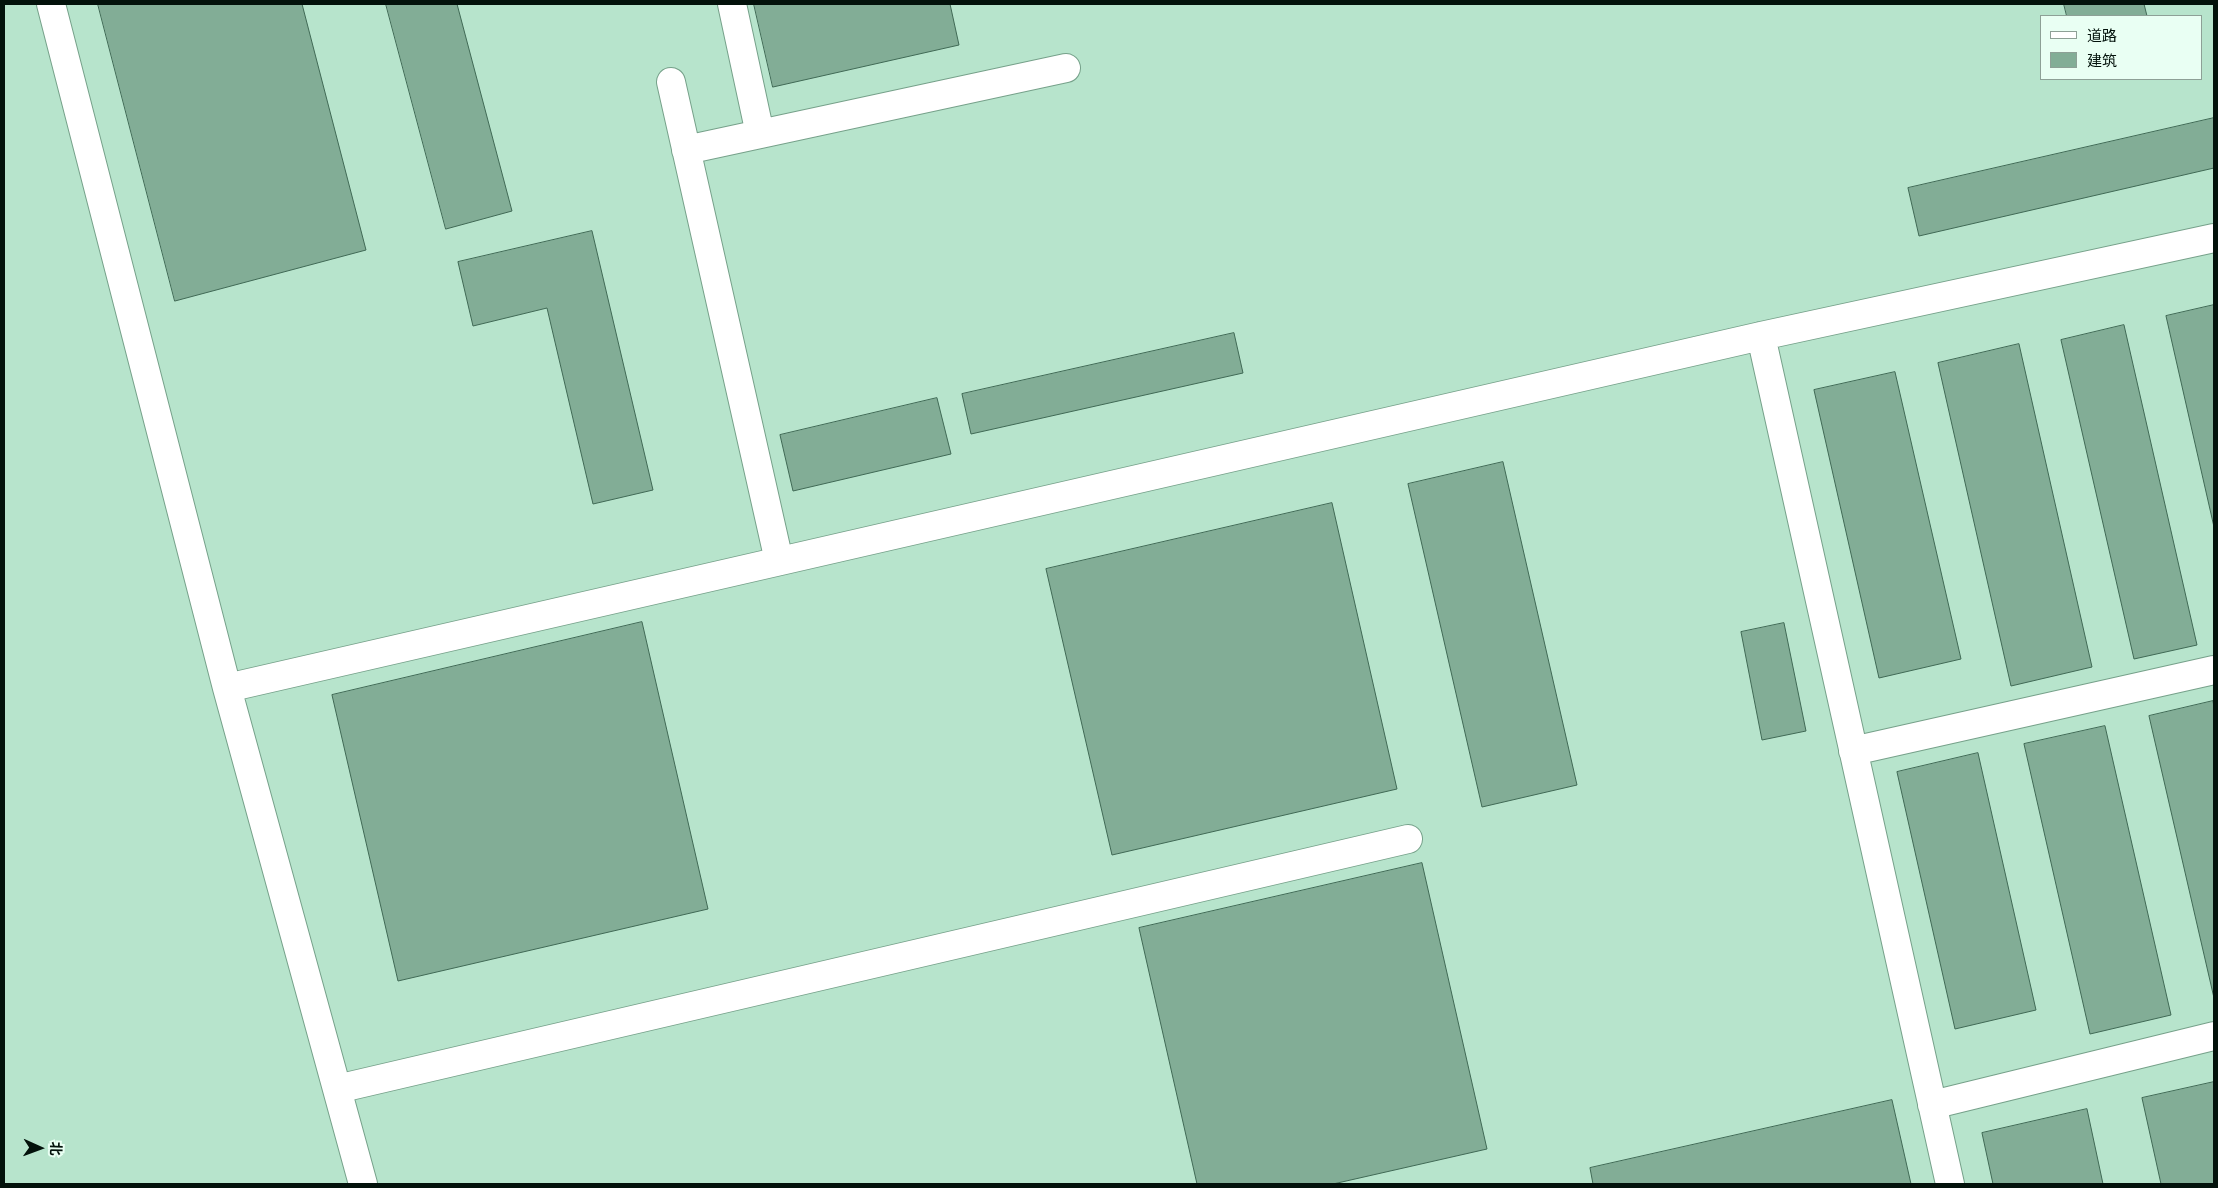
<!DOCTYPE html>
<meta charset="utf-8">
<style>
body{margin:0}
#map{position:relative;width:2218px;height:1188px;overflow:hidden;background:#b7e4cc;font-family:"Nunito Sans","Noto Sans SC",sans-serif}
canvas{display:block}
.frame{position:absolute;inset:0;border:5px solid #03120b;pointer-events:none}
.legend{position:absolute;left:2040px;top:15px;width:162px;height:65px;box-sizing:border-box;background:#e9fff3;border:1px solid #8da096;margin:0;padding:6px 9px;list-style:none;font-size:15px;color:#03120b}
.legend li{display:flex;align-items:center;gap:10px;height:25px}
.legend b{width:25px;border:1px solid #8da096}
.north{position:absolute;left:15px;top:1123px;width:50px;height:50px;-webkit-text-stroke:4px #e9fff3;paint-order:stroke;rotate:92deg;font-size:14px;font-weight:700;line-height:20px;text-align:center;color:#03120b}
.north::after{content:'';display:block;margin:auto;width:18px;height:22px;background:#03120b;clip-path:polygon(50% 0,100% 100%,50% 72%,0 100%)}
</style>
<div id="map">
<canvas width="2218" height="1188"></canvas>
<div class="frame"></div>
<ul class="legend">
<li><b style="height:6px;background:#fff"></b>道路</li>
<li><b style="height:14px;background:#82ad96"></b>建筑</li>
</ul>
<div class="north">北</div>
</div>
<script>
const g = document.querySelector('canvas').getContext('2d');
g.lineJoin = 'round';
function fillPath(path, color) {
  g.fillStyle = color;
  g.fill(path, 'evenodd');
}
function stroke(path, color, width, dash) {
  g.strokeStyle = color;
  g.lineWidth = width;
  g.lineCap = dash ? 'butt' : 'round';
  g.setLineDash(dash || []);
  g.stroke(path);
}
const building = new Path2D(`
 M 98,4 L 302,4 L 366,250 L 175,301 Z
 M 386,4 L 457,4 L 512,211 L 446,229 Z
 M 754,4 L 950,4 L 959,45 L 773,87 Z
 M 2064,4 L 2144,4 L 2147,16 L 2067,16 Z
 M 2214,118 L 2214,168 L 1919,236 L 1908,188 Z
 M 592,231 L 653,490 L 593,504 L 547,308 L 473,326 L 458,262 Z
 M 2214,305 L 2214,527 L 2166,316 Z
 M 2124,325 L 2197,645 L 2134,659 L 2061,340 Z
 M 1234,333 L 1243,373 L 971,434 L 962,394 Z
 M 2019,344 L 2092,667 L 2011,686 L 1938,363 Z
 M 1895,372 L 1961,659 L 1879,678 L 1814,390 Z
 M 937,398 L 951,454 L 793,491 L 780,435 Z
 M 1503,462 L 1577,785 L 1482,807 L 1408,484 Z
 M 1332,503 L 1397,789 L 1112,855 L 1046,569 Z
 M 642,622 L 708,909 L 398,981 L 332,695 Z
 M 1784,623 L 1806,731 L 1762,740 L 1741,632 Z
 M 2213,701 L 2214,707 L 2214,998 L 2149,716 Z
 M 2105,726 L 2171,1015 L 2090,1034 L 2024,744 Z
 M 1978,753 L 2036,1010 L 1955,1029 L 1897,772 Z
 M 1422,863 L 1487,1149 L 1333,1184 L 1197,1184 L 1139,928 Z
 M 2214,1082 L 2214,1184 L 2161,1184 L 2142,1098 Z
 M 1892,1100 L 1911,1184 L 1593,1184 L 1590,1168 Z
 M 2087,1109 L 2103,1184 L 1993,1184 L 1982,1133 Z`);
const minor = new Path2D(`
 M 51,4 L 227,688 L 363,1184
 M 732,4 L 760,134
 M 671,82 L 779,561
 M 686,150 L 1066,68
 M 1761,336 L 1950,1184
 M 227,688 L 1761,336 L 2214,238
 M 1853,751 L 2214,670
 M 337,1089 L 1408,839
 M 1932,1105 L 2214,1036`);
fillPath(building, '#82ad96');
stroke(building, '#406955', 1);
stroke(minor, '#76a18a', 30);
stroke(minor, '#fff', 28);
</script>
